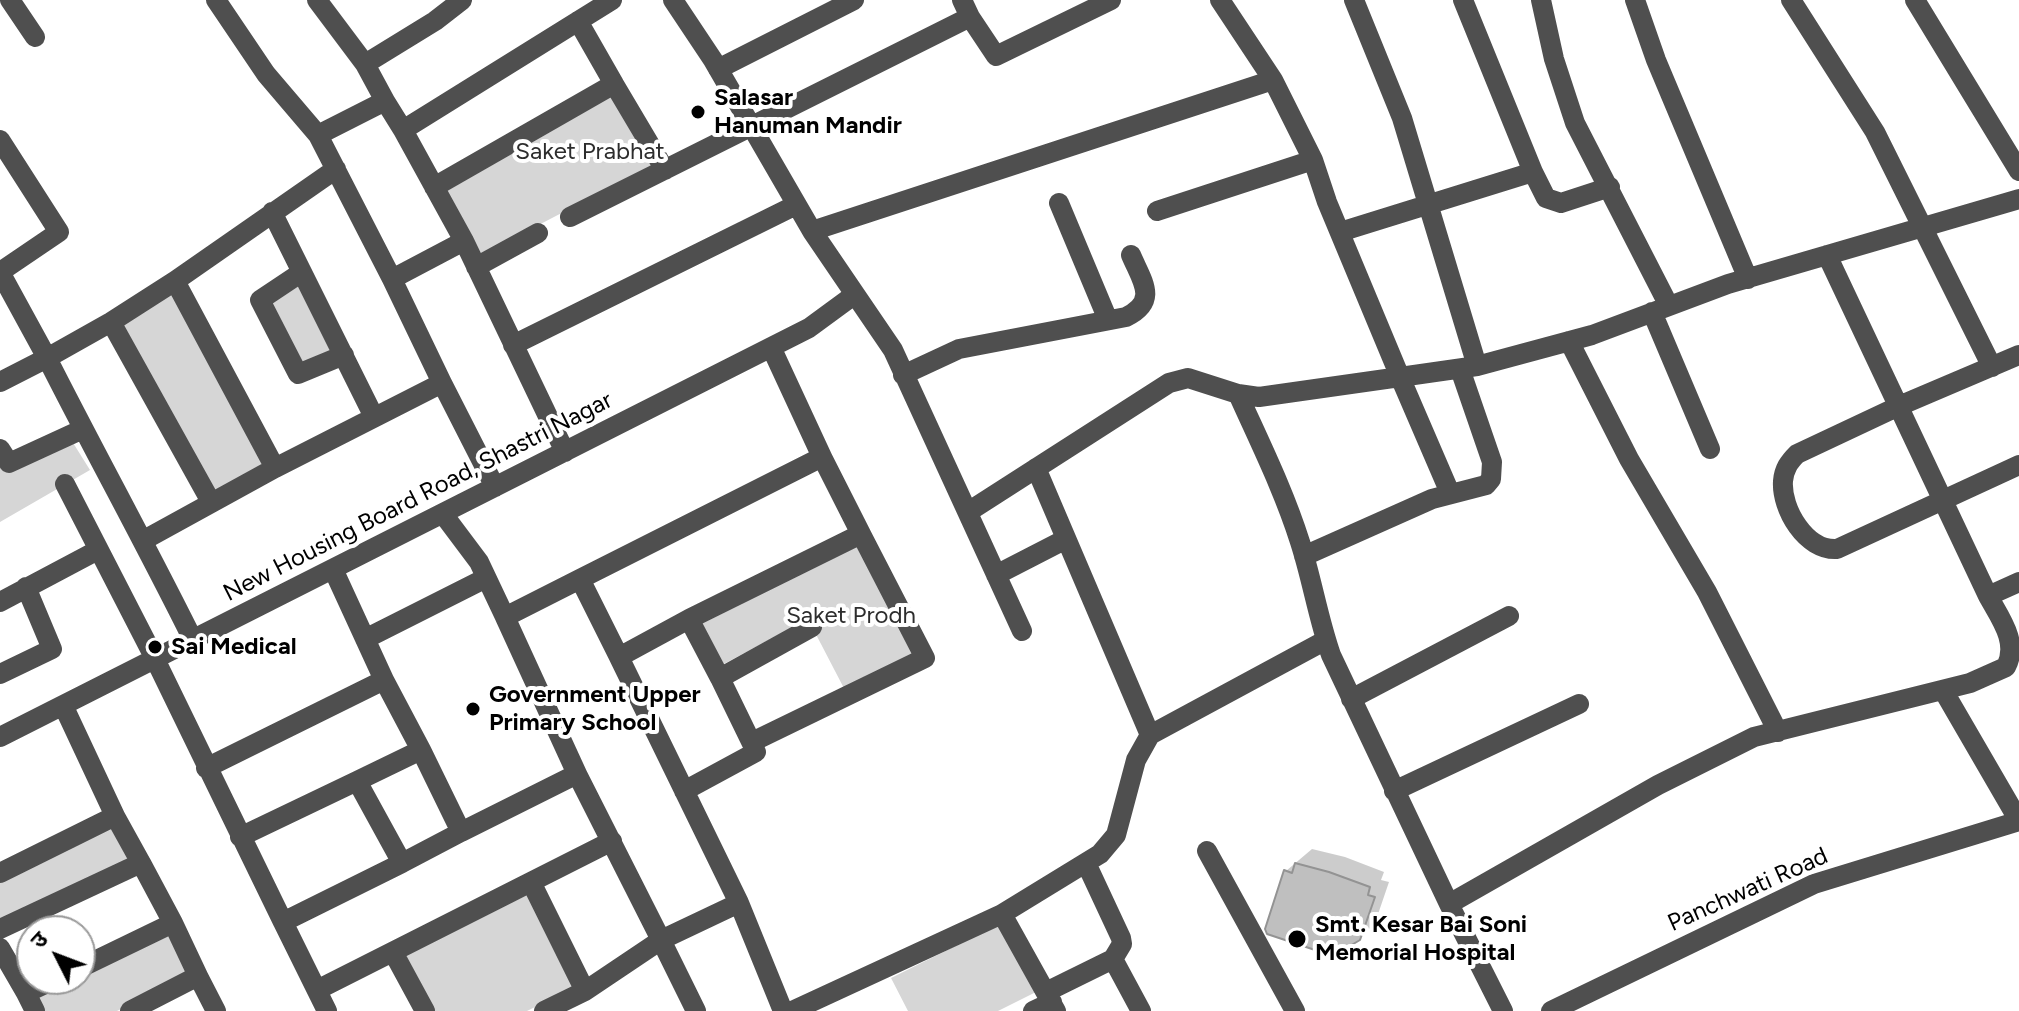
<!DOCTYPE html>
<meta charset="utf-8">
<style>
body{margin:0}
#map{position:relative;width:2019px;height:1011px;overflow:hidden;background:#fff;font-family:Figtree,"Noto Sans Devanagari",sans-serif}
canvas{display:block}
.north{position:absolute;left:16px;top:915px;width:80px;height:80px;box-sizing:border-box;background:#fff;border:2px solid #999;border-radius:50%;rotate:312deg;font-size:22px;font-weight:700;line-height:32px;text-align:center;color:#000}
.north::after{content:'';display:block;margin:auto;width:28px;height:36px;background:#000;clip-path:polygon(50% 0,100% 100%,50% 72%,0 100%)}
</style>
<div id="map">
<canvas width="2019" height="1011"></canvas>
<div class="north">उ</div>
</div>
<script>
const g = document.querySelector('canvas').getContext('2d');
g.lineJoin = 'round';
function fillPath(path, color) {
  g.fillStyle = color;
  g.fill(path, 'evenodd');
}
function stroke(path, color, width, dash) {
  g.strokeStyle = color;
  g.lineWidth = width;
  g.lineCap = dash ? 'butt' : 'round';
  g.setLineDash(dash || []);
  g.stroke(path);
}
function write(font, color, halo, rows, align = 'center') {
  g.font = font + ' Figtree,sans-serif';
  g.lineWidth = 8;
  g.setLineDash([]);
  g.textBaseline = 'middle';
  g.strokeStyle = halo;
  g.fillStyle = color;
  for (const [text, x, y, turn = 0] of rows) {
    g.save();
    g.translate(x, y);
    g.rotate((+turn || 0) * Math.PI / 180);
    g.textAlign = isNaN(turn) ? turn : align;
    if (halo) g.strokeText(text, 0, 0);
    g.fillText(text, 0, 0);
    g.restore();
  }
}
const green = new Path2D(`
 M 611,95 L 652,166 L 479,256 L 445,189 Z
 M 302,280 L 340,352 L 302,369 L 268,297 Z
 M 170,292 L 271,460 L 214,491 L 121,325 Z
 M 70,438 L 90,470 L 0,522 L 0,461 Z
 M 858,543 L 916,656 L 848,696 L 808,619 L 720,666 L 697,622 Z
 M 111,826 L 132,861 L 0,923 L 0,880 Z
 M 527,895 L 575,987 L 527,1011 L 434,1011 L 402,955 Z
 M 1002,923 L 1040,990 L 998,1011 L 908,1011 L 891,978 Z
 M 166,932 L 191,974 L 117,1011 L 40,1011 L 32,997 L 69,979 L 80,979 L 80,974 Z`);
const shadow = new Path2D(`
 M 1312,849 L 1345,857 L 1384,872 L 1381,880 L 1389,882 L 1375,923 L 1359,939 L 1286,871 Z`);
const building = new Path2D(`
 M 1295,863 L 1329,872 L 1370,887 L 1368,895 L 1375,897 L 1360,940 L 1333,956 L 1267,934 L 1265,929 L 1284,870 L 1292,873 Z`);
const minor = new Path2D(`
 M 10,0 L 35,37
 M 216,0 L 266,74 L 318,135
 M 317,0 L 365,64
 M 673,0 L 713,60 L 812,231 L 893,350 L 1022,631
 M 1220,0 L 1273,80
 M 1354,0 L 1402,118 L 1477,366
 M 1463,0 L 1533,172 L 1546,198 L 1561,203 L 1610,187
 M 1541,0 L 1554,59 L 1575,123 L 1669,306
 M 1635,0 L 1656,60 L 1748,279
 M 1791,0 L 1875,132 L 1992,367
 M 1915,0 L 2019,171
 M 970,17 L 996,56 L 1111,0
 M 578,21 L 614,84
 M 718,69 L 854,0
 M 385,101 L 365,64 L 435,21 L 462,0
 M 0,140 L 59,232 L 0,272 L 47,358 L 0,382
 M 434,187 L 614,84 L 665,170
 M 1059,203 L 1108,320
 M 1157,211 L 1313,160
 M 272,212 L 374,417
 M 570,217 L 970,17 L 962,0
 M 812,231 L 1273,80 L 1313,160 L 1327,202 L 1400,377 L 1259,397 L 1238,394 L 1188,378 L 1169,383 L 968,512
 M 1340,232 L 1533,172
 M 464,241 L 403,130 L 612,0
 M 476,267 L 538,233
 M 302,272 L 260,300 L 298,374 L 344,355
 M 392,279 L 318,135 L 385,101 L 403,130
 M 175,281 L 336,169
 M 1652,312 L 1710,449
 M 111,322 L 211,502
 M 1569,341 L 1629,459 L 1707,592 L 1778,732
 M 513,345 L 796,205
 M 771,347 L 822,457
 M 2019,355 L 1899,406 L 1797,454 C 1789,462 1784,469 1783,481 C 1781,509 1806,551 1837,549 L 2019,465
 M 903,375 L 959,349 L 1126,317 C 1159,301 1142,281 1131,255
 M 442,383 L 392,279 L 464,241 L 565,452
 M 1238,394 C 1260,443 1284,491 1300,542 C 1312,579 1318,618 1331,655 L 1449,904 L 1503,1011
 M 0,449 L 9,463 L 83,429
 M 1036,468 L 1150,735
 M 65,484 L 155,659 L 283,922
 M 1450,493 L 1400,377 L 1477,366 L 1592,335 L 1728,284 L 2019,199
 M 443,514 L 479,562 L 505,617 L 580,579 L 619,657
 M 144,540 L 275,468
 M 1304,556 L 1432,499 L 1486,485 L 1491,479 L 1492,462 L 1460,369
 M 333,569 L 384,680
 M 996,575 L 1066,539
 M 580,579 L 822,457 L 861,534 L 689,619
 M 1988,596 L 2019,582
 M 0,602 L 98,550
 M 505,617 L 577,774
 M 365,639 L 486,578
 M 193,640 C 146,545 95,453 47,358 L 111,322 L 175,281 L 275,468 L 442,383 L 495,487
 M 0,674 L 52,649 L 26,587
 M 1351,699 L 1509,616
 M 0,737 L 809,328 L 854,295
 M 752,742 L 925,658 L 861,534
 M 206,768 L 384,680 L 421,750
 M 684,791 L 756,752 L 720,678
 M 1394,791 L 1579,704
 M 115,816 L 141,863
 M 240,837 L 357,781
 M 1207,851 L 1295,1011
 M 402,863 L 461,832
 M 1086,863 L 1121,938 L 1122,944 L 1113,959
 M 0,873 L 115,816 L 63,705
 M 531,882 L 585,991 L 544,1011
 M 739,903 L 783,1011
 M 1449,904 L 1658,785 L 1754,737 L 1970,683 L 2006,667 C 2019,642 2000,618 1988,596 L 1827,255
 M 1002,914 L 1056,1011
 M 173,923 L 198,976
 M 0,929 L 141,863 L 173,923 L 80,968
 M 0,948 L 26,993
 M 393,952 L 425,1011
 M 317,990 L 612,841
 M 585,991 L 661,940 L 696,1011
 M 1046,992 L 1113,959 L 1141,1011
 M 35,1011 L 26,993 L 56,979
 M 130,1011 L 198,976 L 216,1011
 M 327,1011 L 283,922 L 402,863 L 357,781 L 421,750 L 461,832 L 577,774 L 661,940 L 739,903 L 619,657 L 689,619 L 720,678 L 812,627
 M 792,1011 L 1002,914 L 1100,854 L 1116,835 L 1136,760 L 1150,735 L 1326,640
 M 1033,1011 L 1052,1002
 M 1551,1011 L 1814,884 L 2019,821 L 1943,690`);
const markers = [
 [698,112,8,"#000"],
 [155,647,8,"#000"],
 [473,709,8,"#000"],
 [1297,939,10,"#000"]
];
const poiNames = [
 ["Salasar",714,98],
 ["Hanuman Mandir",714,126],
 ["Sai Medical",171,647],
 ["Government Upper",489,695],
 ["Primary School",489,723],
 ["Smt. Kesar Bai Soni",1315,925],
 ["Memorial Hospital",1315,953]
];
const parkNames = [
 ["Saket Prabhat",590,152],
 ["Saket Prodh",851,616]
];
const streetNames = [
 ["New Housing Board Road, Shastri Nagar",418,497,-27],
 ["Panchwati Road",1748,890,-24]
];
fillPath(green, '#d6d6d6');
fillPath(shadow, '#0003');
fillPath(building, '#bfbfbf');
stroke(building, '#939393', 2);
stroke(minor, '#4f4f4f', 20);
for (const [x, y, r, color] of markers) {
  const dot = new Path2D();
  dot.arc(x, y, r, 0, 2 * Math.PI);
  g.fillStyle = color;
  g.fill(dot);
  stroke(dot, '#fff', 3);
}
write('bold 24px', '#000', '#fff', poiNames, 'left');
write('24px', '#2d2d2d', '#fff', parkNames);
write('24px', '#000', '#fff', streetNames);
</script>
